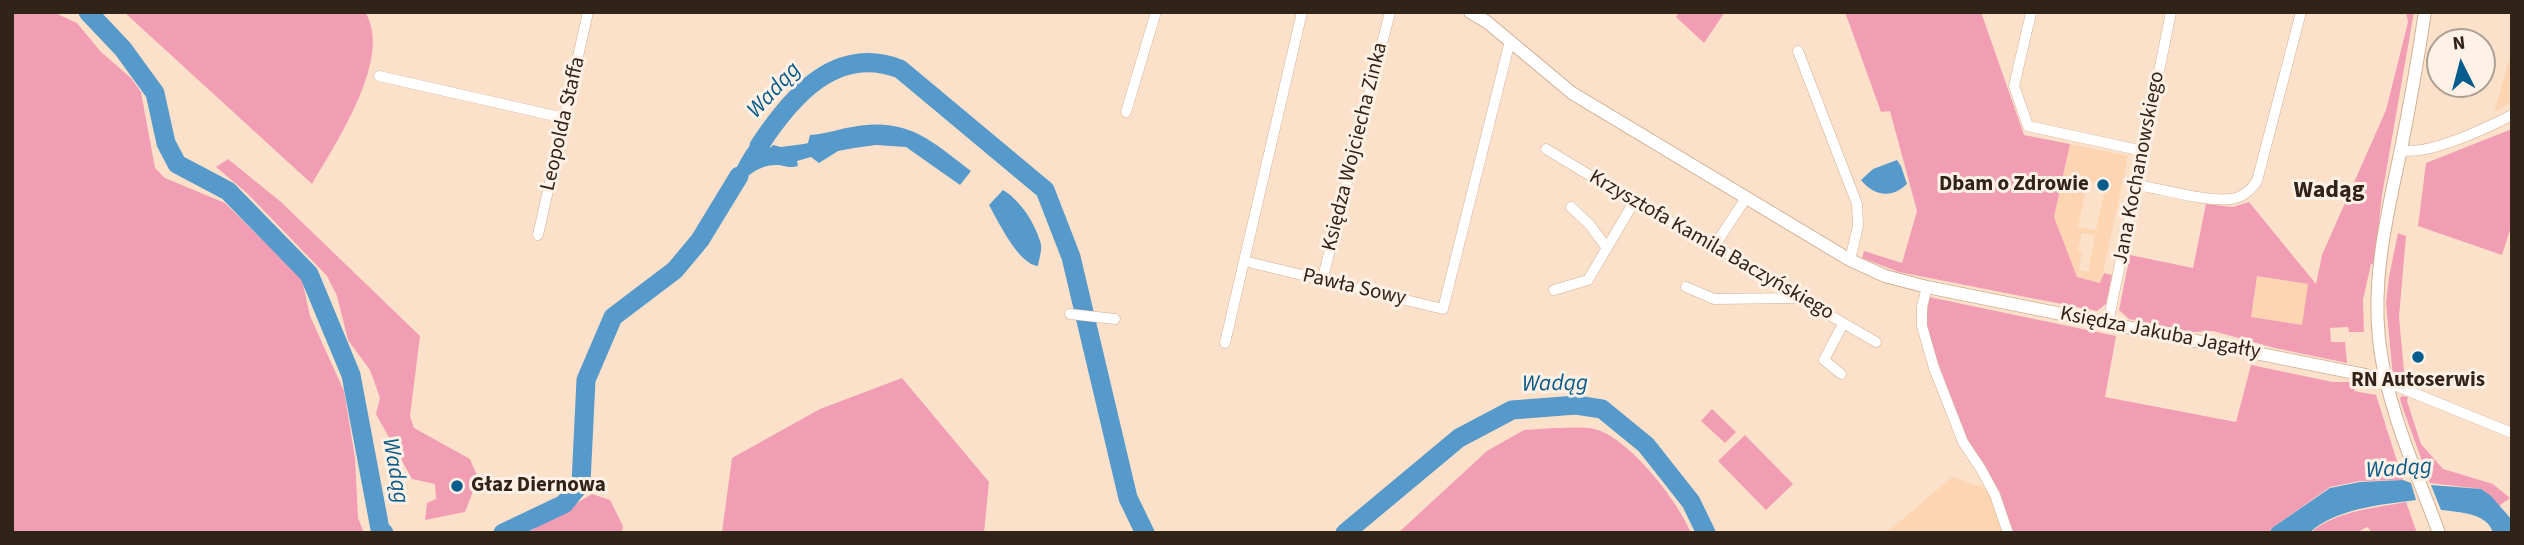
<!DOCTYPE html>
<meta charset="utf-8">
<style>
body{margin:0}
#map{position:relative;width:2524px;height:545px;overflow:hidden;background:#fce1ca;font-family:"Source Sans 3",sans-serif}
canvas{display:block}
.frame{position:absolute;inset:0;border:14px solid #302318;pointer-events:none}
.north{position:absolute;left:2426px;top:28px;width:70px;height:70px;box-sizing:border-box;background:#fff1e5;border:2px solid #ac9f93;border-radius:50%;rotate:354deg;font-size:19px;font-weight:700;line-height:28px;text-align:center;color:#302318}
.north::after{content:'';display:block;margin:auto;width:24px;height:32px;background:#055d8e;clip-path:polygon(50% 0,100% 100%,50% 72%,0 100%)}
</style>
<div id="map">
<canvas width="2524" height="545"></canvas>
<div class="frame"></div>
<div class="north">N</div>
</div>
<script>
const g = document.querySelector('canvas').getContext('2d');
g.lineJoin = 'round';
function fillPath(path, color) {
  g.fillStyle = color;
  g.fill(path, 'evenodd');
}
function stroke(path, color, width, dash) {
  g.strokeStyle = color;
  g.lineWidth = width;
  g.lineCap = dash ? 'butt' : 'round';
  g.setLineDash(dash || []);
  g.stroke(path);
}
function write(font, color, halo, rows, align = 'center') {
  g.font = font + ' "Source Sans 3",sans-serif';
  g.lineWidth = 6;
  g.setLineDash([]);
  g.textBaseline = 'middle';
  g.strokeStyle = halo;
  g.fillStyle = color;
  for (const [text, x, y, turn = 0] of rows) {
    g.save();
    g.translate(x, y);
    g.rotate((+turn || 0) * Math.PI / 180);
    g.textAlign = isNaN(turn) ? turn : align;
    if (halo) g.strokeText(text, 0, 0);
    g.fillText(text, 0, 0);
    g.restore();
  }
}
const built = new Path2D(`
 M 2512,50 L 2512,103 L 2494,112 Z
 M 2070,144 L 2128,156 L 2101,283 L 2077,277 L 2054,217 ZM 2088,181 L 2106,185 L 2096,230 L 2078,227 ZM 2082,233 L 2095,236 L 2088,272 L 2079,270 L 2082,252 L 2078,250 Z
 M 2257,276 L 2309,284 L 2302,325 L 2250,317 Z
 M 1952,477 L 2000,493 L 2013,533 L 1886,533 Z`);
const green = new Path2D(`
 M 12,12 L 53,12 L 77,23 L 101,52 L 131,78 L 141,92 L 155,168 L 165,178 L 225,203 L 302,279 L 310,316 L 344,391 L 355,458 L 358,518 L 364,533 L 12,533 Z
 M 124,12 L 365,12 C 394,57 335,144 312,184 Z
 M 1679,12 L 1725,12 L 1704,43 L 1676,17 Z
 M 1845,12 L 1981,12 L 2024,135 L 2070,144 L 2054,217 L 2077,277 L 2100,283 L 2104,273 L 2112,275 L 2106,304 L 2097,311 L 1899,272 L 1862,258 L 1864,251 L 1902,263 L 1917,211 L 1890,111 L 1881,112 Z
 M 2406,12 L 2414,12 L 2382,195 L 2374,264 L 2371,264 L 2363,300 L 2364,332 L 2349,332 L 2348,327 L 2330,328 L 2331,342 L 2345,342 L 2347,363 L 2275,348 L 2213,331 L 2192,332 L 2129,319 L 2119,310 L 2130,255 L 2193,268 L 2206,204 L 2233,207 L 2249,202 L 2316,284 L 2322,255 L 2386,110 L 2408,22 ZM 2257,276 L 2308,284 L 2302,325 L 2251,317 Z
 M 2512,129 L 2512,224 L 2502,255 L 2418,226 L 2426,163 Z
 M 228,159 L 281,202 L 420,336 L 410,416 L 414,428 L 470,459 L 478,478 L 465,512 L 425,520 L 427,503 L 436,499 L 435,484 L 412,479 L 376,414 L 380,398 L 370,370 L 348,340 L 337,296 L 327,276 L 248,194 L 216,167 Z
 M 2398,233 L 2406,236 L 2399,317 L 2405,382 L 2393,377 L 2386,303 L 2389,277 Z
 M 1929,297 L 2116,336 L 2105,397 L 2236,422 L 2251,365 L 2333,382 L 2356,382 L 2354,391 L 2376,395 L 2403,480 L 2360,481 L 2330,487 L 2272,528 L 2268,533 L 2013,533 L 2000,493 L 1985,466 L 1967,440 L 1936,357 L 1926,326 Z
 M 902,378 L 989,482 L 984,533 L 722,532 L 732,458 L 820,409 Z
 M 2402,396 L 2408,397 L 2407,401 L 2421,444 L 2443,469 L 2493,484 L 2510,498 L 2499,506 L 2481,489 L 2430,483 L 2401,403 L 2400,398 Z
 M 1712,409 L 1736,432 L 1725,443 L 1701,421 Z
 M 1555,428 C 1568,428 1586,426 1598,430 C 1631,441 1678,501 1691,533 L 1398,533 L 1487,451 L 1524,430 Z
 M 1745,435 L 1793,484 L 1766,510 L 1718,461 Z
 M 592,494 L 610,500 L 623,526 L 622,533 L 527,533 Z
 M 2406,502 L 2417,533 L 2373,533 L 2367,527 L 2356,533 L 2310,533 C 2336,511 2374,508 2406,502 Z`);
const water = new Path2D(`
 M 774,123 L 770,148 L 773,145 L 781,147 L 804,144 L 808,143 L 810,135 C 826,134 842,128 858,126 C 909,118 933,142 971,171 L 960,185 L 906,147 L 876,145 L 854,148 L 838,151 L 819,163 L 811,157 L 797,161 L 798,166 C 788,169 785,165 776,165 C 754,165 739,184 725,198 C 736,166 746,142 774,123 Z
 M 1897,160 L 1901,166 L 1907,184 C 1891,199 1874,196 1861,180 L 1873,169 Z
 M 1003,190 C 1021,201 1035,223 1041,244 C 1042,251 1039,259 1038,266 C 1019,265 998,221 989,205 Z
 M 2403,480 L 2411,483 L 2416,500 C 2380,505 2337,508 2309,533 L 2269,533 L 2272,528 L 2330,488 L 2360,482 Z
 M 2431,485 L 2481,489 L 2491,496 L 2512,520 L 2512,533 L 2493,533 C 2488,513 2459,512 2441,510 Z`);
const stream = new Path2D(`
 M 93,18 L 95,12`);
const river = new Path2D(`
 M 88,12 L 123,49 L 155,93 L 166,143 L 177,164 L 228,191 L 309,274 L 351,375 L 380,529 L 384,533
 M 759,146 C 791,97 836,44 900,69 L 1045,190 L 1071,257 L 1128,498 L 1145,533
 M 503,533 L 564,504 L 581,483 L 586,380 L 613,317 L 675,270 L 700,240 L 739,176
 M 1345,533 L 1459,438 L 1512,410 L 1576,405 L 1602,409 L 1646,445 L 1691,502 L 1706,533`);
const minor = new Path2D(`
 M 1302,12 L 1244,261 L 1443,309 L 1510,41
 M 2031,13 L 2014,86 L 2028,126 L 2143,151
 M 1798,51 L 1857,204 L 1858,226 L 1850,260
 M 379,76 L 564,118
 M 1126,112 L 1156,12
 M 1546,149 L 1634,202 L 1715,245 L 1762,276 L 1876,342
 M 2401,150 C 2428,156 2487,128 2512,115
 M 2137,185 C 2162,189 2206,202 2230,199 C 2242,198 2251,190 2257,181 L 2301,12
 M 1571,207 L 1589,224 L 1607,248
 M 538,235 L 588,12
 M 1715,245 L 1746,198
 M 1322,281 L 1390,12
 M 1686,287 L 1714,299 L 1798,298
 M 1927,287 L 1922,307 L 1922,326 L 1934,368 L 1963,442 L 1981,469 L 1995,495 L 2008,533
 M 1554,290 L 1588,280 L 1634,202
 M 1070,314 L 1115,319
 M 2108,323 L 2171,12
 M 1225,343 L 1244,261
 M 1841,374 L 1824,360 L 1843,324
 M 2385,379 L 2394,385 L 2512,433`);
const tertiary = new Path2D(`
 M 1470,12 L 1487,22 L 1572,93 L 1850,260 L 1885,276 L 1927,287 L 2385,379
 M 2425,12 C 2418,58 2410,104 2401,149 C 2388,211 2372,275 2379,339 C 2386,406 2416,471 2439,533`);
const markers = [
 [2103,185,7,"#055d8e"],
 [2418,357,7,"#055d8e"],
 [457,486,7,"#055d8e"]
];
const streetNames = [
 ["Leopolda Staffa",564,124,-77],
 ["Księdza Wojciecha Zinka",1356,147,-76],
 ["Jana Kochanowskiego",2140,168,-79],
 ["Krzysztofa Kamila Baczyńskiego",1711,246,30],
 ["Pawła Sowy",1354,288,13],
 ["Księdza Jakuba Jagałły",2160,334,11]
];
const poiNames = [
 ["Dbam o Zdrowie",2089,185],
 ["RN Autoserwis",2418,381,"center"],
 ["Głaz Diernowa",471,486,"left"]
];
const waterNames = [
 ["Wadąg",775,91,-47],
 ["Wadąg",1555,385,-1],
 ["Wadąg",2399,470,-4],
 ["Wadąg",394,471,80]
];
const quarterNames = [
 ["Wadąg",2329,192]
];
fillPath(built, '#fdd5b2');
fillPath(green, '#f19eb4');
fillPath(water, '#5699cb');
stroke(stream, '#5699cb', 3.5);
stroke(river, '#5699cb', 19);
stroke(minor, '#d0af93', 11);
stroke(tertiary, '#d0af93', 14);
stroke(minor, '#fff', 10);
stroke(tertiary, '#fff', 12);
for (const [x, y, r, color] of markers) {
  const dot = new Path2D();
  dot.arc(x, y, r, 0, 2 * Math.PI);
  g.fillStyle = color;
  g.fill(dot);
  stroke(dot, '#fff1e5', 2.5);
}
write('21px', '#302318', '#fff1e5', streetNames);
write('bold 21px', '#302318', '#fff1e5', poiNames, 'right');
write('italic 23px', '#085b8b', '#fff1e5', waterNames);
write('bold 24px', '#302318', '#fff1e5', quarterNames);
</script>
